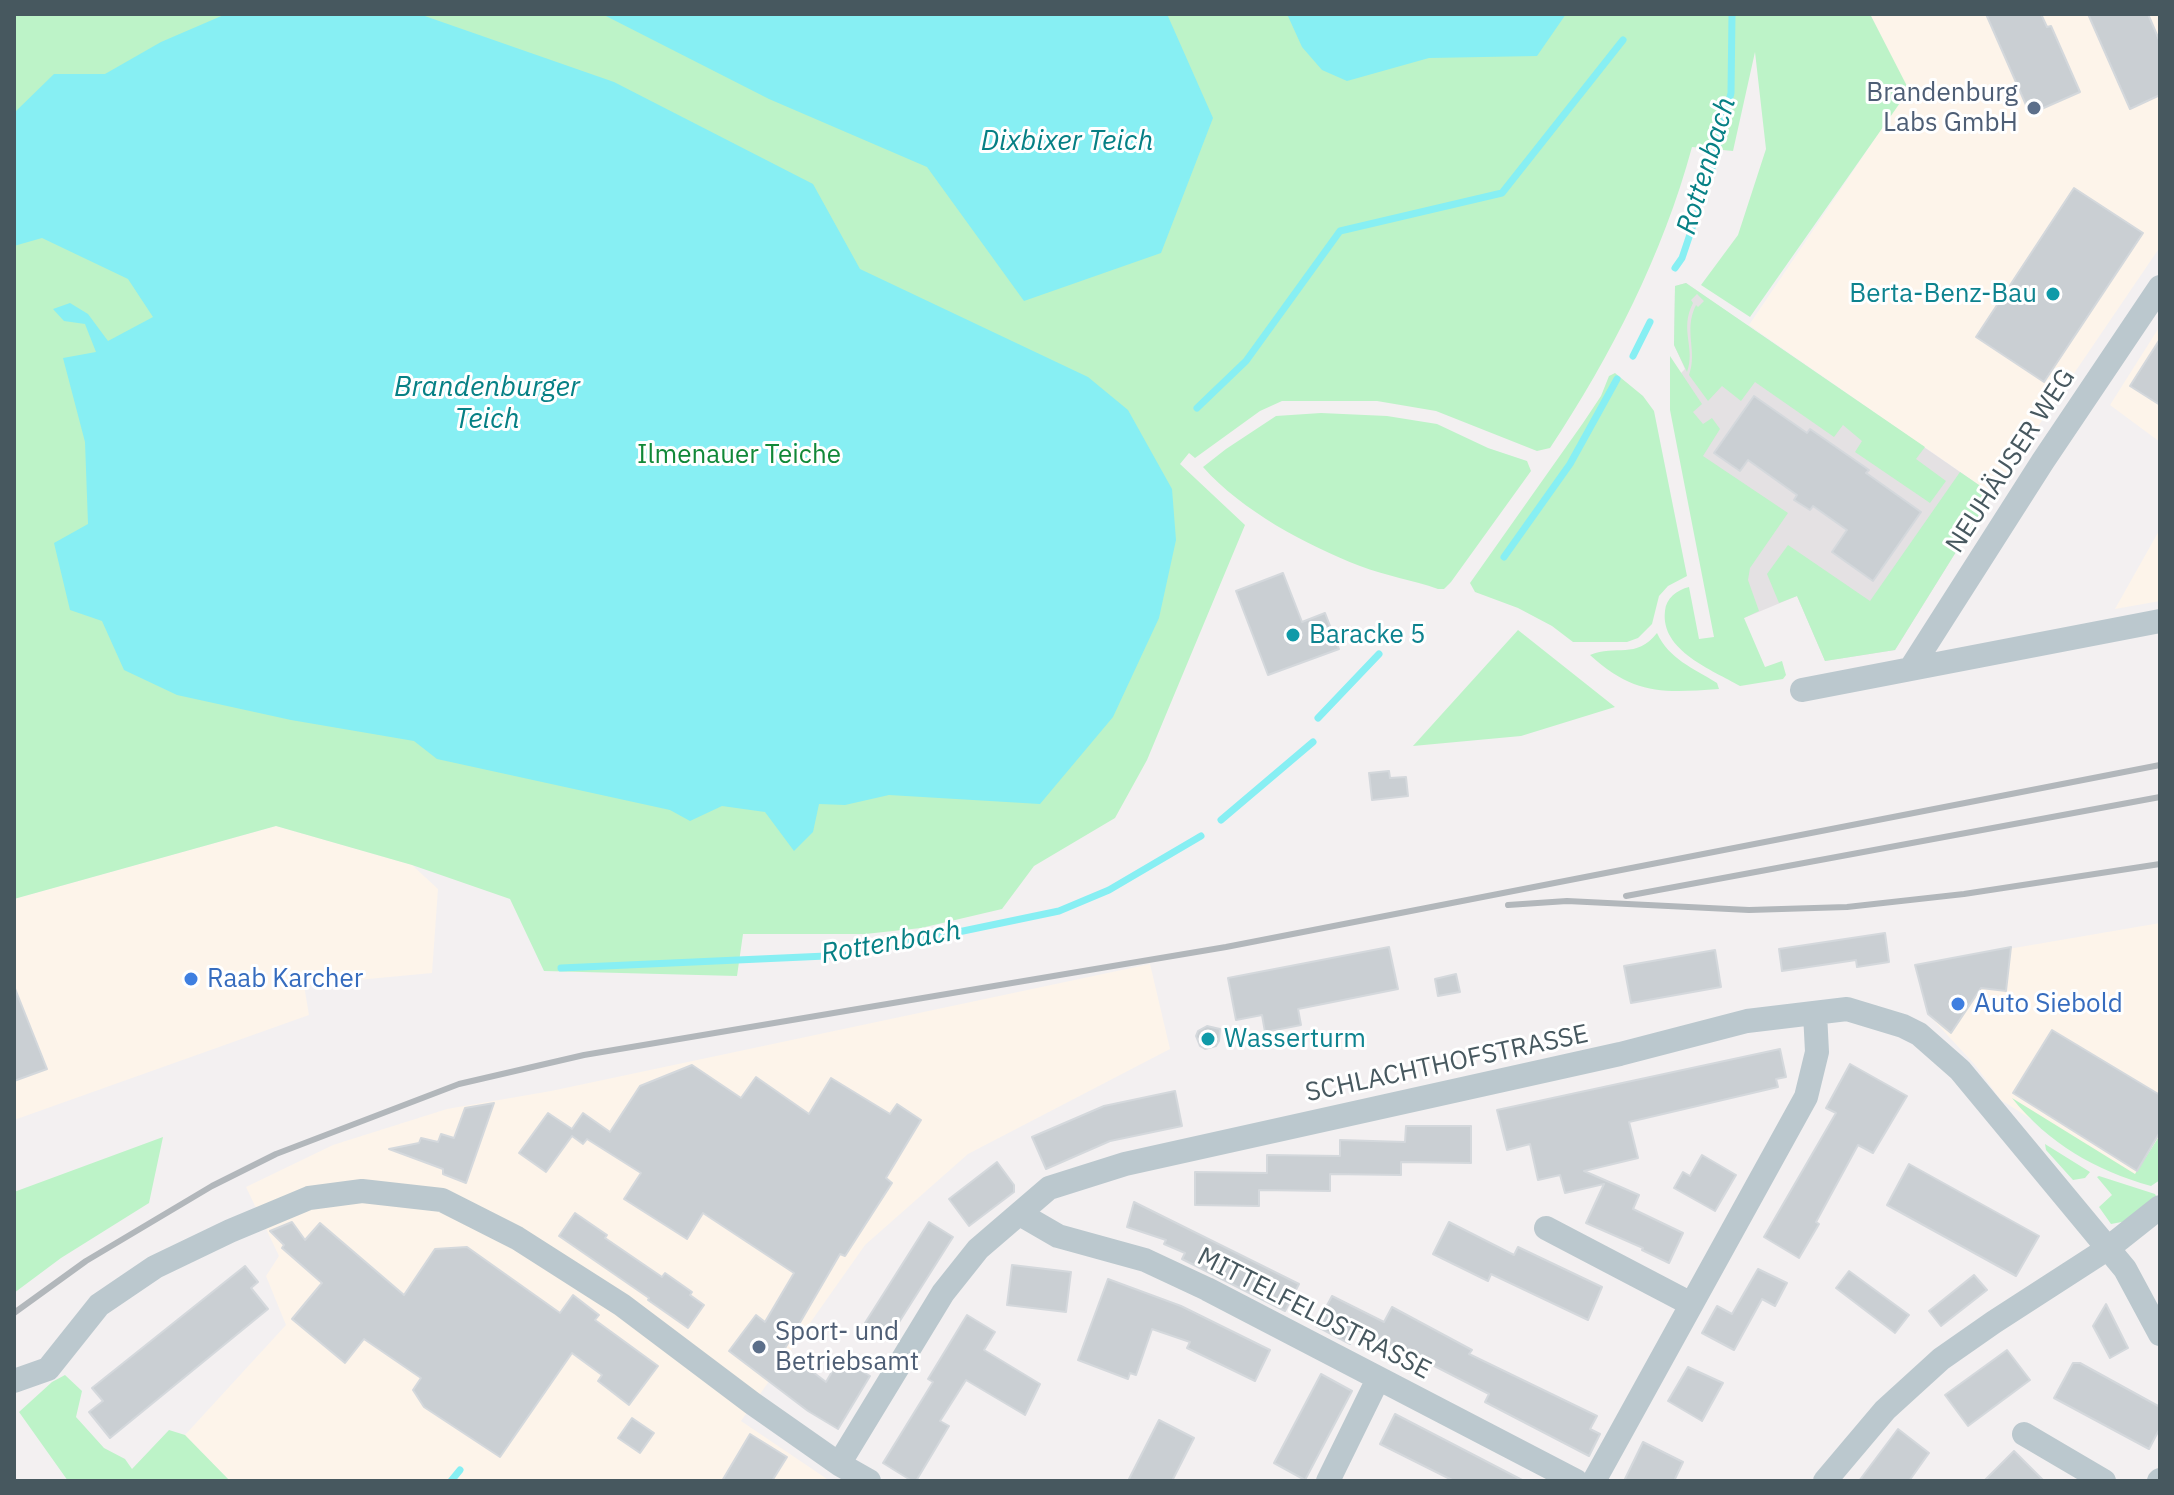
<!DOCTYPE html>
<meta charset="utf-8">
<style>
body{margin:0}
#map{position:relative;width:2174px;height:1495px;overflow:hidden;background:#f3f0f1;font-family:"IBM Plex Sans",sans-serif}
canvas{display:block}
.frame{position:absolute;inset:0;border:16px solid #47585f;pointer-events:none}
</style>
<div id="map">
<canvas width="2174" height="1495"></canvas>
<div class="frame"></div>
</div>
<script>
const g = document.querySelector('canvas').getContext('2d');
g.lineJoin = 'round';
function fillPath(path, color) {
  g.fillStyle = color;
  g.fill(path, 'evenodd');
}
function stroke(path, color, width, dash) {
  g.strokeStyle = color;
  g.lineWidth = width;
  g.lineCap = dash ? 'butt' : 'round';
  g.setLineDash(dash || []);
  g.stroke(path);
}
function write(font, color, halo, rows, align = 'center') {
  g.font = font + ' "IBM Plex Sans",sans-serif';
  g.lineWidth = 6;
  g.setLineDash([]);
  g.textBaseline = 'middle';
  g.strokeStyle = halo;
  g.fillStyle = color;
  for (const [text, x, y, turn = 0] of rows) {
    g.save();
    g.translate(x, y);
    g.rotate((+turn || 0) * Math.PI / 180);
    g.textAlign = isNaN(turn) ? turn : align;
    if (halo) g.strokeText(text, 0, 0);
    g.fillText(text, 0, 0);
    g.restore();
  }
}
const commercial = new Path2D(`
 M 1870,14 L 2160,14 L 2160,247 L 1992,494 L 1749,325 L 1908,90 Z
 M 2160,326 L 2160,442 L 2110,405 Z
 M 2160,529 L 2160,601 L 2115,609 Z
 M 276,826 L 412,865 L 438,889 L 432,973 L 304,985 L 309,1015 L 14,1120 L 14,899 Z
 M 2160,923 L 2160,1178 L 2118,1174 L 2001,1100 L 1975,1065 L 1928,1014 L 1915,965 Z
 M 1150,964 L 1170,1049 L 968,1154 L 865,1245 L 741,1421 L 830,1481 L 230,1481 L 185,1435 L 286,1325 L 266,1276 L 279,1256 L 246,1187 L 333,1145 L 447,1109 L 551,1091 Z`);
const education = new Path2D(`
 M 1686,283 L 1992,494 L 1895,650 L 1825,661 L 1797,596 L 1744,618 L 1680,374 L 1685,369 L 1674,345 L 1675,286 Z`);
const green = new Path2D(`
 M 14,14 L 1870,14 L 1909,90 L 1750,317 L 1701,285 L 1738,235 L 1766,149 L 1755,52 L 1733,151 L 1692,147 C 1663,254 1611,356 1550,448 L 1537,451 L 1436,411 L 1377,401 L 1282,401 L 1260,411 L 1195,458 L 1189,453 L 1180,464 L 1245,525 L 1147,760 L 1115,818 L 1034,866 L 1002,909 L 921,928 L 865,934 L 743,934 L 737,976 L 544,971 L 510,899 L 412,865 L 276,826 L 14,899 Z
 M 1686,283 L 1925,447 L 1916,459 L 1946,481 L 1930,503 L 1855,452 L 1862,441 L 1843,425 L 1834,437 L 1755,382 L 1741,401 L 1722,386 L 1708,401 L 1689,375 C 1698,351 1683,331 1696,305 L 1698,307 L 1704,301 L 1697,294 L 1691,300 L 1693,303 C 1679,330 1696,348 1687,372 L 1674,345 L 1675,286 Z
 M 1670,356 L 1702,404 L 1693,412 L 1703,424 L 1712,418 L 1720,429 L 1703,456 L 1788,513 L 1750,568 L 1748,580 L 1759,611 L 1744,618 L 1765,667 L 1782,661 L 1786,675 L 1783,679 L 1740,686 C 1713,670 1660,651 1665,611 C 1666,598 1677,590 1689,587 L 1699,639 L 1714,637 L 1670,410 Z
 M 1615,373 L 1643,396 L 1654,411 L 1687,576 L 1668,586 L 1659,596 L 1652,624 L 1638,638 L 1627,642 L 1573,642 L 1552,626 L 1518,608 L 1475,592 L 1470,583 L 1583,423 L 1601,396 L 1609,376 Z
 M 1321,413 L 1387,416 L 1437,424 L 1488,448 L 1527,461 L 1531,471 L 1451,582 L 1444,589 L 1438,589 C 1413,580 1386,576 1360,566 C 1306,545 1242,511 1203,467 L 1226,449 L 1276,416 Z
 M 1960,472 L 1992,494 L 1895,650 L 1825,661 L 1797,596 L 1779,603 L 1767,574 L 1788,545 L 1870,601 Z
 M 1518,630 L 1615,707 L 1521,736 L 1413,746 Z
 M 1657,633 C 1669,659 1693,668 1717,683 L 1719,689 C 1662,693 1634,695 1590,655 C 1616,644 1636,660 1657,633 Z
 M 2012,1098 L 2135,1174 L 2160,1135 L 2160,1180 L 2151,1186 C 2095,1170 2049,1144 2012,1098 Z
 M 163,1137 L 149,1203 L 61,1258 L 14,1293 L 14,1192 Z
 M 2045,1144 L 2090,1172 L 2085,1178 L 2073,1180 L 2046,1150 Z
 M 2099,1176 L 2155,1194 L 2157,1198 L 2127,1221 L 2111,1224 L 2099,1207 L 2112,1195 L 2097,1177 Z
 M 65,1375 L 82,1391 L 76,1417 L 104,1448 L 125,1459 L 132,1469 L 169,1430 L 185,1435 L 230,1481 L 68,1481 L 19,1412 L 52,1382 Z`);
const water = new Path2D(`
 M 226,14 L 419,14 L 614,82 L 813,184 L 860,269 L 1088,377 L 1128,410 L 1172,489 L 1176,540 L 1159,618 L 1113,717 L 1040,804 L 889,795 L 845,805 L 819,804 L 813,832 L 794,851 L 765,812 L 722,806 L 690,821 L 670,810 L 437,759 L 414,741 L 291,720 L 177,695 L 124,670 L 102,621 L 70,610 L 54,543 L 88,524 L 85,442 L 63,358 L 96,352 L 85,324 L 64,321 L 53,309 L 70,303 L 88,314 L 108,341 L 153,317 L 128,279 L 42,238 L 14,246 L 14,113 L 54,74 L 105,74 L 161,42 Z
 M 602,14 L 1167,14 L 1213,118 L 1161,253 L 1024,301 L 927,167 L 769,99 Z
 M 1287,14 L 1566,14 L 1537,56 L 1429,58 L 1347,81 L 1322,70 L 1302,47 Z`);
const stream = new Path2D(`
 M 1675,268 L 1682,258 L 1711,172 L 1731,93 L 1732,14
 M 1633,356 L 1650,322
 M 1197,408 L 1246,361 L 1340,231 L 1502,193 L 1623,40
 M 1504,557 L 1570,464 L 1617,379
 M 1318,718 L 1379,654
 M 1221,820 L 1313,742
 M 561,968 L 848,955 L 1059,911 L 1109,890 L 1201,836
 M 451,1481 L 460,1470`);
const building = new Path2D(`
 M 1986,14 L 2041,14 L 2047,27 L 2051,26 L 2080,92 L 2030,114 Z
 M 2088,14 L 2148,14 L 2160,42 L 2160,95 L 2130,109 Z
 M 2074,188 L 2143,233 L 2044,382 L 1976,337 Z
 M 2160,339 L 2160,405 L 2130,386 Z
 M 1754,396 L 1807,433 L 1810,429 L 1869,470 L 1866,473 L 1921,512 L 1873,581 L 1832,552 L 1847,530 L 1813,506 L 1810,510 L 1794,500 L 1797,495 L 1748,460 L 1740,471 L 1714,453 Z
 M 1283,573 L 1302,622 L 1325,613 L 1339,649 L 1268,675 L 1236,591 Z
 M 1389,771 L 1390,778 L 1406,777 L 1408,796 L 1372,800 L 1369,773 Z
 M 1885,933 L 1889,962 L 1857,967 L 1856,960 L 1782,971 L 1779,949 Z
 M 1389,947 L 1398,989 L 1298,1009 L 1301,1025 L 1265,1032 L 1262,1015 L 1236,1020 L 1228,978 Z
 M 2011,947 L 2006,991 L 1981,988 L 1951,1033 L 1928,1014 L 1915,965 Z
 M 1715,950 L 1721,987 L 1631,1003 L 1624,966 Z
 M 1456,974 L 1460,992 L 1438,996 L 1435,979 Z
 M 14,986 L 47,1069 L 14,1081 Z
 M 1207,1026 L 1220,1029 L 1219,1041 L 1216,1046 L 1205,1049 L 1200,1046 L 1196,1036 L 1198,1031 Z
 M 2052,1030 L 2160,1095 L 2160,1132 L 2137,1171 L 2013,1093 Z
 M 1780,1049 L 1786,1077 L 1776,1079 L 1778,1087 L 1629,1122 L 1638,1158 L 1584,1171 L 1639,1195 L 1633,1209 L 1683,1233 L 1669,1263 L 1642,1250 L 1643,1248 L 1586,1223 L 1604,1184 L 1565,1193 L 1560,1175 L 1538,1180 L 1530,1144 L 1507,1150 L 1497,1110 Z
 M 1850,1064 L 1907,1096 L 1873,1153 L 1858,1145 L 1816,1222 L 1819,1224 L 1799,1258 L 1764,1237 L 1836,1113 L 1826,1108 Z
 M 692,1065 L 741,1098 L 756,1077 L 809,1114 L 831,1078 L 890,1114 L 897,1104 L 921,1120 L 886,1178 L 892,1183 L 845,1256 L 840,1254 L 784,1350 L 826,1382 L 840,1358 L 870,1376 L 838,1429 L 808,1411 L 729,1351 L 756,1315 L 765,1322 L 794,1273 L 703,1213 L 687,1239 L 624,1199 L 641,1173 L 587,1139 L 583,1144 L 572,1136 L 546,1172 L 519,1153 L 548,1113 L 572,1129 L 583,1113 L 610,1132 L 640,1086 Z
 M 1175,1091 L 1182,1126 L 1110,1141 L 1046,1169 L 1032,1137 L 1104,1106 Z
 M 494,1103 L 466,1183 L 443,1174 L 443,1169 L 389,1149 L 419,1143 L 421,1138 L 438,1142 L 441,1134 L 454,1138 L 465,1108 Z
 M 1406,1126 L 1471,1126 L 1471,1163 L 1401,1162 L 1401,1175 L 1330,1174 L 1330,1191 L 1259,1190 L 1259,1206 L 1195,1205 L 1195,1172 L 1267,1173 L 1267,1155 L 1340,1156 L 1340,1140 L 1405,1142 Z
 M 1702,1155 L 1736,1175 L 1715,1211 L 1674,1188 L 1683,1172 L 1690,1176 Z
 M 997,1162 L 1014,1185 L 1014,1192 L 969,1226 L 949,1199 Z
 M 1909,1164 L 2039,1236 L 2016,1276 L 1887,1205 Z
 M 1134,1202 L 1299,1284 L 1285,1311 L 1182,1259 L 1185,1253 L 1164,1244 L 1166,1240 L 1127,1227 Z
 M 575,1213 L 607,1235 L 605,1238 L 662,1277 L 665,1273 L 692,1292 L 690,1295 L 704,1305 L 688,1328 L 648,1300 L 649,1298 L 559,1236 Z
 M 292,1222 L 305,1240 L 320,1223 L 404,1295 L 435,1249 L 467,1247 L 560,1313 L 573,1295 L 599,1315 L 595,1320 L 658,1366 L 629,1405 L 598,1381 L 602,1375 L 572,1353 L 500,1457 L 424,1407 L 413,1390 L 421,1378 L 364,1339 L 345,1363 L 292,1319 L 322,1283 L 282,1248 L 284,1245 L 270,1231 Z
 M 929,1222 L 953,1237 L 889,1338 L 865,1323 Z
 M 1449,1222 L 1514,1255 L 1518,1247 L 1602,1287 L 1588,1320 L 1491,1274 L 1488,1281 L 1433,1254 Z
 M 1012,1265 L 1071,1272 L 1066,1312 L 1007,1305 Z
 M 245,1266 L 258,1282 L 251,1288 L 268,1309 L 110,1438 L 89,1412 L 103,1401 L 92,1388 Z
 M 1758,1269 L 1787,1283 L 1775,1306 L 1762,1299 L 1734,1350 L 1702,1333 L 1717,1306 L 1732,1314 Z
 M 1849,1271 L 1909,1315 L 1895,1333 L 1836,1288 Z
 M 1974,1275 L 1987,1290 L 1941,1326 L 1929,1311 Z
 M 1108,1279 L 1181,1306 L 1270,1350 L 1255,1381 L 1187,1348 L 1190,1342 L 1152,1329 L 1136,1375 L 1130,1373 L 1128,1379 L 1078,1360 Z
 M 1332,1296 L 1384,1322 L 1392,1307 L 1472,1350 L 1469,1354 L 1597,1416 L 1590,1429 L 1600,1434 L 1589,1456 L 1485,1402 L 1489,1394 L 1409,1353 L 1408,1356 L 1358,1330 L 1350,1344 L 1316,1326 Z
 M 2106,1304 L 2128,1348 L 2110,1358 L 2093,1326 Z
 M 967,1315 L 995,1332 L 984,1350 L 1040,1384 L 1025,1415 L 966,1380 L 940,1421 L 949,1426 L 916,1481 L 912,1481 L 883,1463 L 933,1382 L 928,1379 Z
 M 2007,1350 L 2030,1380 L 1968,1426 L 1945,1395 Z
 M 2073,1363 L 2080,1363 L 2160,1407 L 2160,1428 L 2149,1449 L 2054,1398 Z
 M 1688,1367 L 1723,1383 L 1702,1421 L 1668,1401 Z
 M 1321,1374 L 1352,1391 L 1305,1480 L 1274,1463 Z
 M 1395,1414 L 1524,1481 L 1454,1481 L 1380,1444 Z
 M 632,1418 L 654,1433 L 640,1453 L 618,1438 Z
 M 1159,1420 L 1194,1438 L 1172,1481 L 1128,1481 Z
 M 1898,1429 L 1929,1453 L 1909,1481 L 1859,1481 Z
 M 750,1434 L 787,1457 L 772,1481 L 722,1481 Z
 M 1643,1442 L 1683,1462 L 1674,1481 L 1624,1481 Z
 M 2014,1451 L 2044,1481 L 1984,1481 Z`);
const street = new Path2D(`
 M 1911,668 L 2043,461 L 2160,287
 M 1802,690 L 2160,621
 M 1020,1214 L 1058,1236 L 1145,1260 L 1207,1289 L 1576,1481
 M 1546,1228 L 1691,1304
 M 14,1381 L 48,1369 L 99,1305 L 155,1267 L 230,1231 L 309,1198 L 362,1191 L 442,1200 L 517,1238 L 622,1305 L 752,1403 L 839,1464 L 869,1481
 M 2024,1434 L 2104,1481
 M 839,1464 L 943,1293 L 978,1249 L 1049,1188 L 1125,1164 L 1620,1054 L 1747,1021 L 1847,1009 L 1903,1026 L 1919,1034 L 1960,1070 L 2125,1269 L 2160,1334
 M 1328,1481 L 1378,1379
 M 1594,1481 L 1806,1097 L 1817,1052 L 1815,1013
 M 1825,1481 L 1885,1410 L 1941,1359 L 1994,1322 L 2107,1249 L 2160,1207
 M 2159,1481 L 2160,1480`);
const rail = new Path2D(`
 M 1626,896 L 2160,797
 M 1508,905 L 1567,901 L 1749,910 L 1847,907 L 1964,894 L 2160,864
 M 14,1313 L 86,1261 L 212,1186 L 276,1154 L 459,1084 L 584,1055 L 1226,947 L 2160,765`);
const markers = [
 [2034,108,8,"#5c6f8a"],
 [2053,294,8,"#0f9aa8"],
 [1293,635,8,"#0f9aa8"],
 [191,979,8,"#3f7fe0"],
 [1958,1004,8,"#3f7fe0"],
 [1208,1039,8,"#0f9aa8"],
 [759,1347,8,"#5c6f8a"]
];
const serviceNames = [
 ["Brandenburg",2018,93],
 ["Labs GmbH",2018,123],
 ["Sport- und",775,1332,"left"],
 ["Betriebsamt",775,1362,"left"]
];
const cultureNames = [
 ["Berta-Benz-Bau",2037,294,"right"],
 ["Baracke 5",1309,635],
 ["Wasserturm",1224,1039]
];
const parkNames = [
 ["Ilmenauer Teiche",739,455]
];
const streetNames = [
 ["NEUHÄUSER WEG",2011,461,-57],
 ["SCHLACHTHOFSTRASSE",1447,1064,-12],
 ["MITTELFELDSTRASSE",1314,1314,27]
];
const shopNames = [
 ["Raab Karcher",207,979],
 ["Auto Siebold",1974,1004]
];
const waterNames = [
 ["Dixbixer Teich",1067,142],
 ["Rottenbach",1707,166,-73],
 ["Brandenburger",487,388],
 ["Teich",487,420],
 ["Rottenbach",891,943,-10]
];
fillPath(commercial, '#fdf4ea');
fillPath(education, '#e4e1e3');
fillPath(green, '#bdf3c8');
fillPath(water, '#87eff3');
stroke(stream, '#87eff3', 7);
fillPath(building, '#cacfd3');
stroke(building, '#d4d8dc', 2);
stroke(street, '#bbc8ce', 24);
stroke(rail, '#b2b7bb', 6);
for (const [x, y, r, color] of markers) {
  const dot = new Path2D();
  dot.arc(x, y, r, 0, 2 * Math.PI);
  g.fillStyle = color;
  g.fill(dot);
  stroke(dot, '#fff', 3);
}
write('26px', '#4e5e75', '#fff', serviceNames, 'right');
write('26px', '#0d838f', '#fff', cultureNames, 'left');
write('26px', '#118838', '#fff', parkNames);
write('26px', '#47585f', '#fff', streetNames);
write('26px', '#366cbe', '#fff', shopNames, 'left');
write('italic 28px', '#068085', '#fff', waterNames);
</script>
